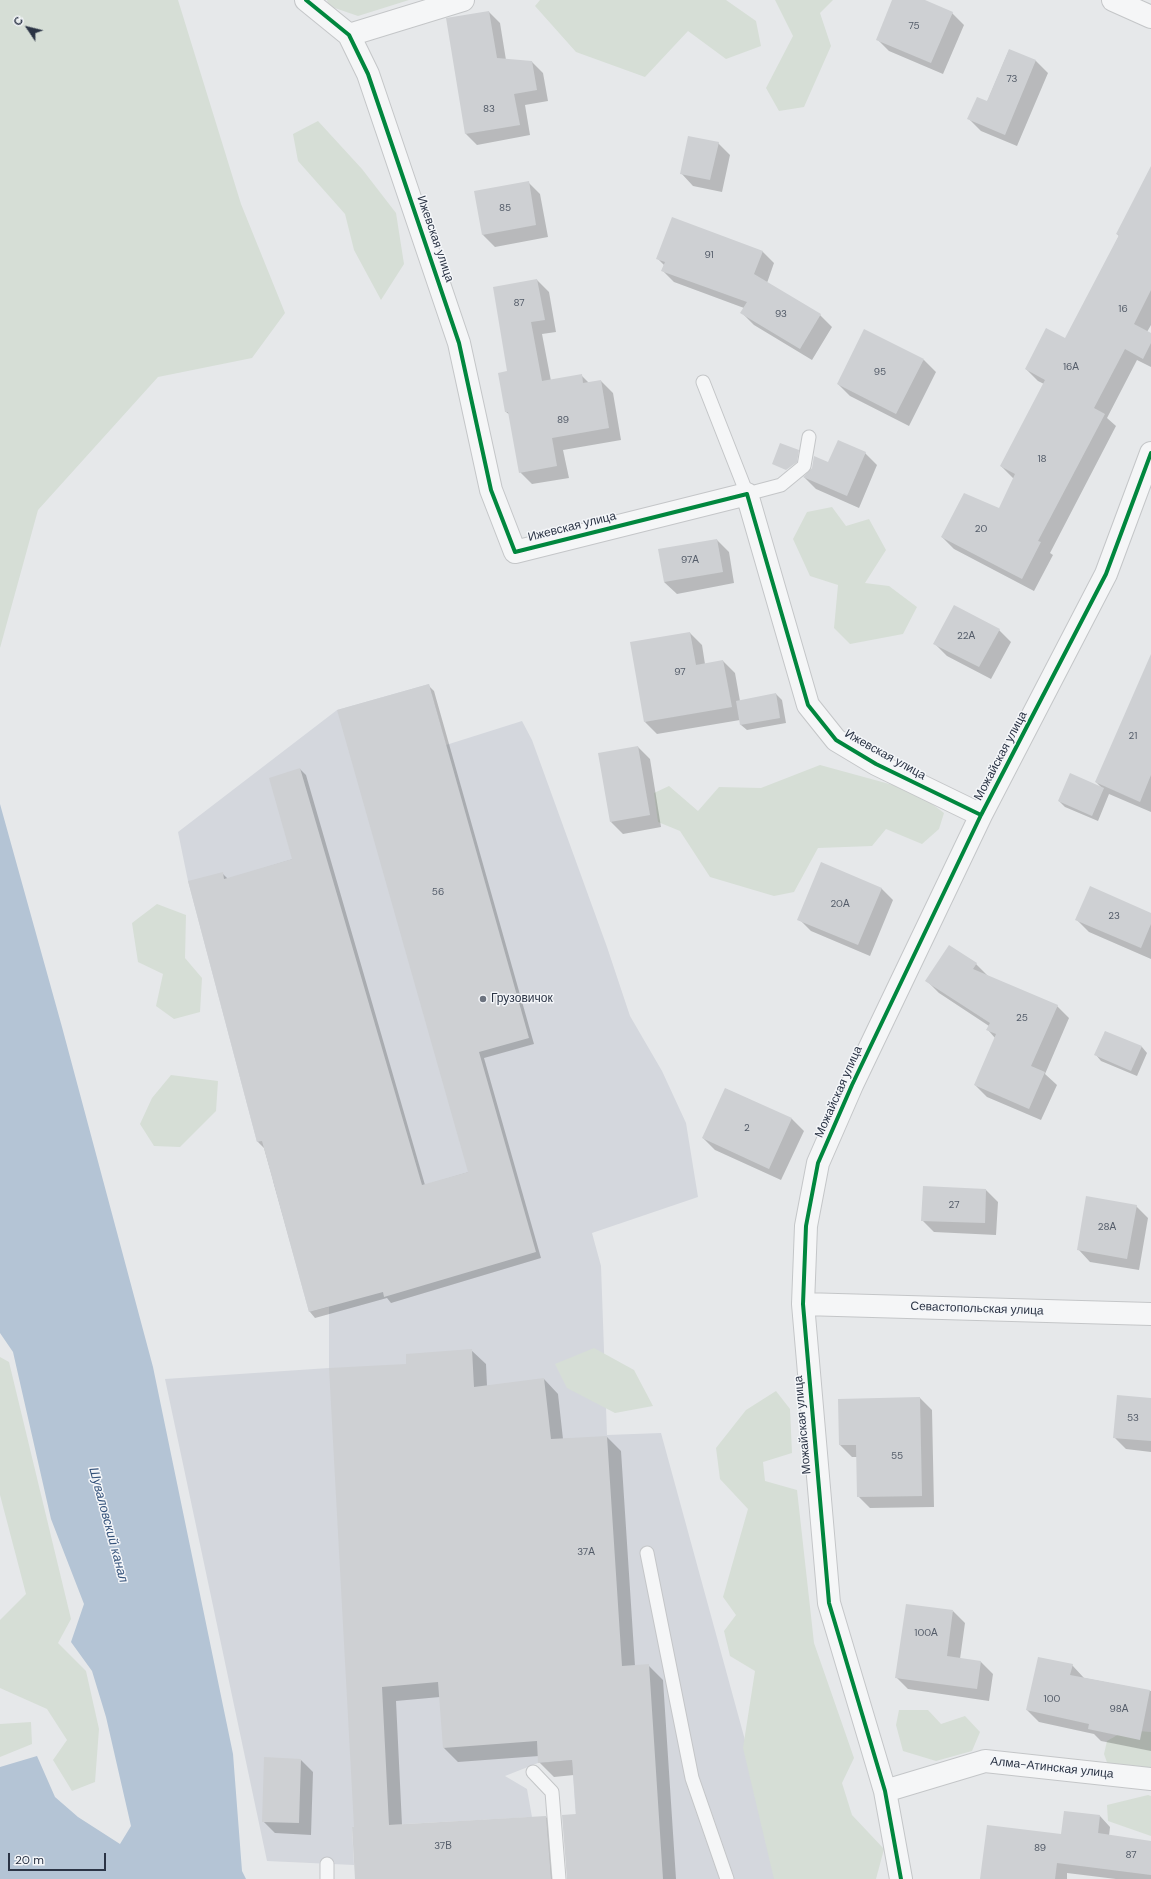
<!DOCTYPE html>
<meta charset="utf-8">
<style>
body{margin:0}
#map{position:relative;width:1151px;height:1879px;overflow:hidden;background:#e6e8ea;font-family:"DM Sans",sans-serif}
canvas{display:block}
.north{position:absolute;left:8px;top:8px;width:40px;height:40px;-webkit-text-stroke:3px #f4f6f9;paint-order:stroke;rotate:305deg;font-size:11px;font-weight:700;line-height:16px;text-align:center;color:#2b3445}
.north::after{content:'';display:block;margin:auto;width:14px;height:18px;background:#2b3445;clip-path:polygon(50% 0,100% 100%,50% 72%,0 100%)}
.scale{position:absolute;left:8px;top:1853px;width:98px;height:18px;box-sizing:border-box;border:2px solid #2b3445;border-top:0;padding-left:5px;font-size:12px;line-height:14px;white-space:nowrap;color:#2b3445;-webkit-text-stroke:3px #f4f6f9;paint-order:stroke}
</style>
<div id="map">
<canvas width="1151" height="1879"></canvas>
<div class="north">С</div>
<div class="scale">20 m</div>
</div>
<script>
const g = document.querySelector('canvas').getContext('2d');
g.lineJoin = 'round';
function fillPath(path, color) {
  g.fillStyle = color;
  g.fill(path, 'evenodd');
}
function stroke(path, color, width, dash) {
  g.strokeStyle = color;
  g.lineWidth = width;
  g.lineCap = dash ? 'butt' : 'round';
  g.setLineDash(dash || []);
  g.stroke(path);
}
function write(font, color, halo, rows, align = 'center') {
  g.font = font + ' "DM Sans",sans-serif';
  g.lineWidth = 3;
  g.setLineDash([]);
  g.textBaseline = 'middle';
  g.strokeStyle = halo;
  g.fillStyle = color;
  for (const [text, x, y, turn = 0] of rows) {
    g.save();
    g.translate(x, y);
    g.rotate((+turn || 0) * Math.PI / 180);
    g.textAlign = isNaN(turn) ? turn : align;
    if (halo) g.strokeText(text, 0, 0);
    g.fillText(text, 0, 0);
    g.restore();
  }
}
const built = new Path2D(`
 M 429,684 L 446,745 L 522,721 L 532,740 L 607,947 L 630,1016 L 662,1071 L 686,1123 L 698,1197 L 592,1233 L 601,1266 L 607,1435 L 661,1433 L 783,1879 L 580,1879 L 572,1760 L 538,1763 L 505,1776 L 527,1789 L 532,1817 L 352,1827 L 354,1865 L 267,1861 L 165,1379 L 329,1368 L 329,1307 L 309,1312 L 273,1181 L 292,1133 L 257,1142 L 188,881 L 178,832 L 337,710 Z`);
const green = new Path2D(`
 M 0,0 L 178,0 L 241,204 L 285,313 L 252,358 L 158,377 L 38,510 L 0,648 Z
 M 327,0 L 409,0 L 358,16 L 329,6 Z
 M 540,0 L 726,0 L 756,21 L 761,46 L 726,59 L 688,31 L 645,77 L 576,52 L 535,6 Z
 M 775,0 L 833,0 L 820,13 L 831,46 L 804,107 L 779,111 L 766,88 L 793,36 Z
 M 318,121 L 362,169 L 396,213 L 404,264 L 381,300 L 354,250 L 345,214 L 298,161 L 293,134 Z
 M 832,507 L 846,526 L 869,519 L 886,550 L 865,583 L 889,586 L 917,607 L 903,634 L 850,644 L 834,628 L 838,585 L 810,576 L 793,539 L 807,512 Z
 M 820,765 L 915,791 L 944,813 L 939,829 L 922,844 L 886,829 L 872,846 L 818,848 L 794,892 L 774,896 L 710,877 L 680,831 L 658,822 L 654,793 L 669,786 L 698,811 L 719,787 L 761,788 Z
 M 157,904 L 186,915 L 185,958 L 202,978 L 200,1012 L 174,1019 L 156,1006 L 163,974 L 138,962 L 132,923 Z
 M 171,1075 L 218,1081 L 216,1111 L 180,1147 L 154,1146 L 140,1124 L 152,1098 Z
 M 594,1348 L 634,1370 L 653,1406 L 615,1413 L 567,1388 L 555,1364 Z
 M 0,1357 L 9,1362 L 71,1619 L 58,1643 L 86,1671 L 99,1729 L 95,1782 L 72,1791 L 53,1760 L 67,1740 L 47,1709 L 0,1688 L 0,1620 L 26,1594 L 0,1495 Z
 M 776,1391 L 790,1409 L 792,1453 L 763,1462 L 765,1481 L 797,1490 L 814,1643 L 854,1758 L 842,1783 L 852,1815 L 884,1849 L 876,1879 L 774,1879 L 743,1748 L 755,1671 L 730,1656 L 724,1631 L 736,1615 L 723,1597 L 748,1509 L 720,1479 L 716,1448 L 746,1410 Z
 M 899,1710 L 928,1710 L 941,1724 L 965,1716 L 980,1732 L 972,1751 L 936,1761 L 903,1751 L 896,1725 Z
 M 31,1722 L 32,1744 L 0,1757 L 0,1724 Z
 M 1126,1730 L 1151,1732 L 1151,1770 L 1109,1768 L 1104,1754 L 1107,1741 Z
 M 1148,1795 L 1151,1796 L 1151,1836 L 1108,1821 L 1107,1805 Z`);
const water = new Path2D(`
 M 0,804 L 62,1027 L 153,1367 L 233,1754 L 242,1871 L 246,1879 L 0,1879 L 0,1767 L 37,1756 L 55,1797 L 78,1817 L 120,1844 L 131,1826 L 106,1717 L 92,1671 L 71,1642 L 84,1604 L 51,1519 L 13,1352 L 0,1333 Z`);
const shadow = new Path2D(`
 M 894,0 L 922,0 L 952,13 L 964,25 L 943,74 L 889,51 L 877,39 Z
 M 489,12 L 500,23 L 506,60 L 532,62 L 543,73 L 548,101 L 525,105 L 530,135 L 477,145 L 466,134 L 448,19 Z
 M 1009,50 L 1036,61 L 1048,73 L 1017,146 L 981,131 L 969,119 L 987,102 Z
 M 718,143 L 730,155 L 722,192 L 693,186 L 681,173 Z
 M 1151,170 L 1151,325 L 1147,332 L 1151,334 L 1151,367 L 1137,360 L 1107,418 L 1116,426 L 1050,553 L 1053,555 L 1034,591 L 954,549 L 942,537 L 1000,509 L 1014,479 L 1001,466 L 1044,384 L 1038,381 L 1026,369 L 1066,339 L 1119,236 L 1117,234 Z
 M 528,182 L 540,194 L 548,237 L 495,247 L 483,235 L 476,192 Z
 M 762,251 L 774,263 L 767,283 L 820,315 L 832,327 L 812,360 L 754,325 L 742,313 L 744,308 L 674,282 L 662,270 L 664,265 L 657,258 Z
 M 537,280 L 549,292 L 556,332 L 542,334 L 551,381 L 581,375 L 589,383 L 601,381 L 613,393 L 621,440 L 563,450 L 569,478 L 532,484 L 520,472 L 510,415 L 506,412 L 508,372 Z
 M 924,360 L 936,372 L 909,426 L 850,396 L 838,384 Z
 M 865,453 L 877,465 L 859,508 L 816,489 L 804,477 L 829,463 Z
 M 717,540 L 729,552 L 734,583 L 677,594 L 664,582 Z
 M 999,630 L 1011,642 L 991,679 L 947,656 L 935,644 Z
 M 690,633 L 702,645 L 705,664 L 723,661 L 735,673 L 740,701 L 776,694 L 782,700 L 786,723 L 747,730 L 741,725 L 740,720 L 657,734 L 645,722 Z
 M 428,685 L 434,691 L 534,1044 L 484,1058 L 541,1258 L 391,1303 L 387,1298 L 315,1318 L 310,1312 L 264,1148 L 258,1142 L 189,882 L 222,873 L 228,879 L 293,859 L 300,769 L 306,775 L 425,1185 L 469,1172 Z
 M 1151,688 L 1151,812 L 1109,794 L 1098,821 L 1065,807 L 1059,801 L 1102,788 L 1096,782 Z
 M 638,747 L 650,759 L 661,827 L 623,834 L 611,822 Z
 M 881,888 L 893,900 L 870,956 L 811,931 L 799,919 Z
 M 1151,914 L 1151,959 L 1089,932 L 1077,920 Z
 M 976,964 L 988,976 L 1057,1006 L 1069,1018 L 1045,1074 L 1057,1085 L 1041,1120 L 987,1097 L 975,1085 L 995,1038 L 988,1030 L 989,1026 L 939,993 L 927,981 Z
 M 1105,1032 L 1142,1047 L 1147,1053 L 1137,1076 L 1101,1061 L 1096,1055 Z
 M 726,1089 L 792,1119 L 804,1131 L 781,1180 L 715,1150 L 703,1138 Z
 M 924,1187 L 986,1190 L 998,1202 L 996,1235 L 934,1232 L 922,1220 Z
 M 1136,1206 L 1148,1218 L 1139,1270 L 1090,1262 L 1078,1249 Z
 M 471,1350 L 486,1364 L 487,1386 L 544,1379 L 558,1394 L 563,1439 L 607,1437 L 621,1451 L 635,1666 L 648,1665 L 663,1680 L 676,1879 L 568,1879 L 577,1815 L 574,1775 L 554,1777 L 539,1762 L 539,1756 L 458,1762 L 444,1748 L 440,1697 L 396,1701 L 402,1825 L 546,1817 L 560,1832 L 564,1879 L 356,1879 L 355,1828 L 408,1365 Z
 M 920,1398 L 932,1410 L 934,1507 L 870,1508 L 858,1496 L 857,1457 L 852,1457 L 840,1445 L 839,1400 Z
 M 1151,1399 L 1151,1452 L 1126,1449 L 1114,1437 Z
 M 953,1611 L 965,1623 L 960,1659 L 981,1662 L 993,1674 L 989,1701 L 908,1689 L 896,1677 Z
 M 1072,1665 L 1084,1678 L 1151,1691 L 1151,1751 L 1101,1741 L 1094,1734 L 1039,1722 L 1027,1710 Z
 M 301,1760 L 313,1772 L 311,1835 L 275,1833 L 263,1821 Z
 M 1100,1816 L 1110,1827 L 1109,1836 L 1151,1842 L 1151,1879 L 1116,1879 L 1067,1873 L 1067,1879 L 983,1879 L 1062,1835 Z`);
const building = new Path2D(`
 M 892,0 L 925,0 L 953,12 L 931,63 L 876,40 Z
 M 489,11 L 497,58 L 532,61 L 537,90 L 514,94 L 520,125 L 465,134 L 446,18 Z
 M 1009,49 L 1036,60 L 1005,135 L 967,119 L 977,97 L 987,101 Z
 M 688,136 L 719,142 L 710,180 L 680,174 Z
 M 1151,166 L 1151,290 L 1134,324 L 1151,333 L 1151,343 L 1143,359 L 1125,349 L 1094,408 L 1105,414 L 1038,541 L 1041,542 L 1022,579 L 941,537 L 964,493 L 999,508 L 1015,474 L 1000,466 L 1045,380 L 1025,369 L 1046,328 L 1065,338 L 1119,235 L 1116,234 Z
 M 529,181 L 536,225 L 482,235 L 474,191 Z
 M 672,217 L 763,251 L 754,274 L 821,314 L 800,349 L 740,313 L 747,302 L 661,271 L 665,262 L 656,259 Z
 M 537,279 L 545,320 L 531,322 L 542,381 L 582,374 L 583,383 L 601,380 L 609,428 L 552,438 L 557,466 L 519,473 L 508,412 L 505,412 L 498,373 L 507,371 L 493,287 Z
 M 864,329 L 924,359 L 896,414 L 837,384 Z
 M 838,440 L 866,452 L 847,496 L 803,477 L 812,468 L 814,456 L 828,462 Z
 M 780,443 L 799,450 L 797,462 L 786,470 L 772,464 Z
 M 717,539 L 723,572 L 664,582 L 658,549 Z
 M 954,605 L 1000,629 L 979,667 L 933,644 Z
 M 690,632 L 696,665 L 723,660 L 732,707 L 644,722 L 630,642 Z
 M 1151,654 L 1151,775 L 1140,802 L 1095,782 Z
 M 429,684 L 529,1038 L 479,1052 L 536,1252 L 384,1297 L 383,1292 L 309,1312 L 262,1141 L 257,1142 L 188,881 L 223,872 L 224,879 L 292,859 L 269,778 L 300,768 L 422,1185 L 468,1172 L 337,710 Z
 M 776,693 L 780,718 L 740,725 L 736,701 Z
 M 638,746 L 650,815 L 610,822 L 598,753 Z
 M 1070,773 L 1104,788 L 1092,816 L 1058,801 Z
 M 821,862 L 882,888 L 858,945 L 797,920 Z
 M 1090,886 L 1151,913 L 1151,924 L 1141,948 L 1075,920 Z
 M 949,945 L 977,963 L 973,969 L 1058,1005 L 1031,1066 L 1045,1072 L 1029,1109 L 974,1085 L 996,1034 L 986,1030 L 990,1023 L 925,981 Z
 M 1105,1031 L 1142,1046 L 1131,1071 L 1094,1055 Z
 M 725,1088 L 792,1118 L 769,1169 L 702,1138 Z
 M 923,1186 L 986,1189 L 985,1223 L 921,1221 Z
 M 1086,1196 L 1137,1205 L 1127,1259 L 1077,1250 Z
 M 472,1349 L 474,1387 L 544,1378 L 551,1439 L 607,1436 L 622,1666 L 649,1664 L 663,1879 L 567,1879 L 562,1815 L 576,1814 L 572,1760 L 538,1763 L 537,1741 L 443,1748 L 438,1682 L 382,1687 L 389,1825 L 546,1816 L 551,1879 L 355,1879 L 352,1827 L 354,1827 L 329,1368 L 406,1364 L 406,1354 Z
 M 1117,1395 L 1151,1398 L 1151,1441 L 1113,1438 Z
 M 920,1397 L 922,1496 L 857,1497 L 856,1445 L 839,1445 L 838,1399 Z
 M 906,1604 L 953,1610 L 947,1656 L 981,1661 L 977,1689 L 895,1678 Z
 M 1038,1657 L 1073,1664 L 1070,1675 L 1150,1690 L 1140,1740 L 1088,1729 L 1089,1724 L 1026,1710 Z
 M 264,1757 L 301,1759 L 299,1823 L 262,1822 Z
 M 1064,1811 L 1100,1815 L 1098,1833 L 1151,1841 L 1151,1875 L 1057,1863 L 1055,1879 L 980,1879 L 987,1825 L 1061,1834 Z`);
const lane = new Path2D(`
 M 703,382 L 747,494 L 781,485 L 804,466 L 809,437
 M 647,1553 L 692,1778 L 727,1879
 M 533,1772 L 552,1792 L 559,1879
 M 327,1864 L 327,1879`);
const street = new Path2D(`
 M 306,0 L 349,35 L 368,74 L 459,343 L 491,490 L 515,552 L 747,494 L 808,705 L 836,740 L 876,764 L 981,815
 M 1113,0 L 1151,17
 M 349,35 L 463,0
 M 803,1304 L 1151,1314
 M 885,1791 L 985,1761 L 1151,1779
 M 901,1879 L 885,1791 L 829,1603 L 803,1304 L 806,1226 L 818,1163 L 852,1085 L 981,815 L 1106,574 L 1151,453`);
const cycleway = new Path2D(`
 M 306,0 L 349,35 L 368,74 L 459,343 L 491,490 L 515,552 L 747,494 L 808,705 L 836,740 L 876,764 L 981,815
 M 901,1879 L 885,1791 L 829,1603 L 803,1304 L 806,1226 L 818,1163 L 852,1085 L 981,815 L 1106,574 L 1151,453`);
const markers = [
 [483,999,4,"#6c737f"]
];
const numberNames = [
 ["75",914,26],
 ["73",1012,79],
 ["83",489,109],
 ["85",505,208],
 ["91",709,255],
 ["87",519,303],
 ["16",1123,309],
 ["93",781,314],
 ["16А",1071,367],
 ["95",880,372],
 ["89",563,420],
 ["18",1042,459],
 ["20",981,529],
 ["97А",690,560],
 ["22А",966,636],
 ["97",680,672],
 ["21",1133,736],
 ["56",438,892],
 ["20А",840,904],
 ["23",1114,916],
 ["25",1022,1018],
 ["2",747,1128],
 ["27",954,1205],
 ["28А",1107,1227],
 ["53",1133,1418],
 ["55",897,1456],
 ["37А",586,1552],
 ["100А",926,1633],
 ["100",1052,1699],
 ["98А",1119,1709],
 ["37В",443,1846],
 ["89",1040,1848],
 ["87",1131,1855]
];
const streetNames = [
 ["Ижевская улица",435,239,71],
 ["Ижевская улица",572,527,-14],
 ["Ижевская улица",885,755,29],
 ["Можайская улица",1001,756,-62],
 ["Можайская улица",839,1092,-66],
 ["Севастопольская улица",977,1309,2],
 ["Можайская улица",803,1425,-95],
 ["Алма-Атинская улица",1052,1768,6]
];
const poiNames = [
 ["Грузовичок",491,999]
];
const waterNames = [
 ["Шуваловский канал",108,1525,75]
];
fillPath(built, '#d4d7dd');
fillPath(green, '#d6ded6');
fillPath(water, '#b4c4d5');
fillPath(shadow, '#0003');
fillPath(building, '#ced0d3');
stroke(lane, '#c4c6c8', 15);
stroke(street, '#c4c6c8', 24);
stroke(lane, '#f5f6f7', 13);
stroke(street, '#f5f6f7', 22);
stroke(cycleway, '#00873e', 4);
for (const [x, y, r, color] of markers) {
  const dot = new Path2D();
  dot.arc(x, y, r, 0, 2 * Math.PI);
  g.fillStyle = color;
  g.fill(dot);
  stroke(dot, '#f4f6f9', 1.5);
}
write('10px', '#545c69', null, numberNames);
write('12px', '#2b3445', '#f4f6f9', streetNames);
write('12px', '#2b3445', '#f4f6f9', poiNames, 'left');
write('italic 13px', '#34527a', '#f4f6f9', waterNames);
</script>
